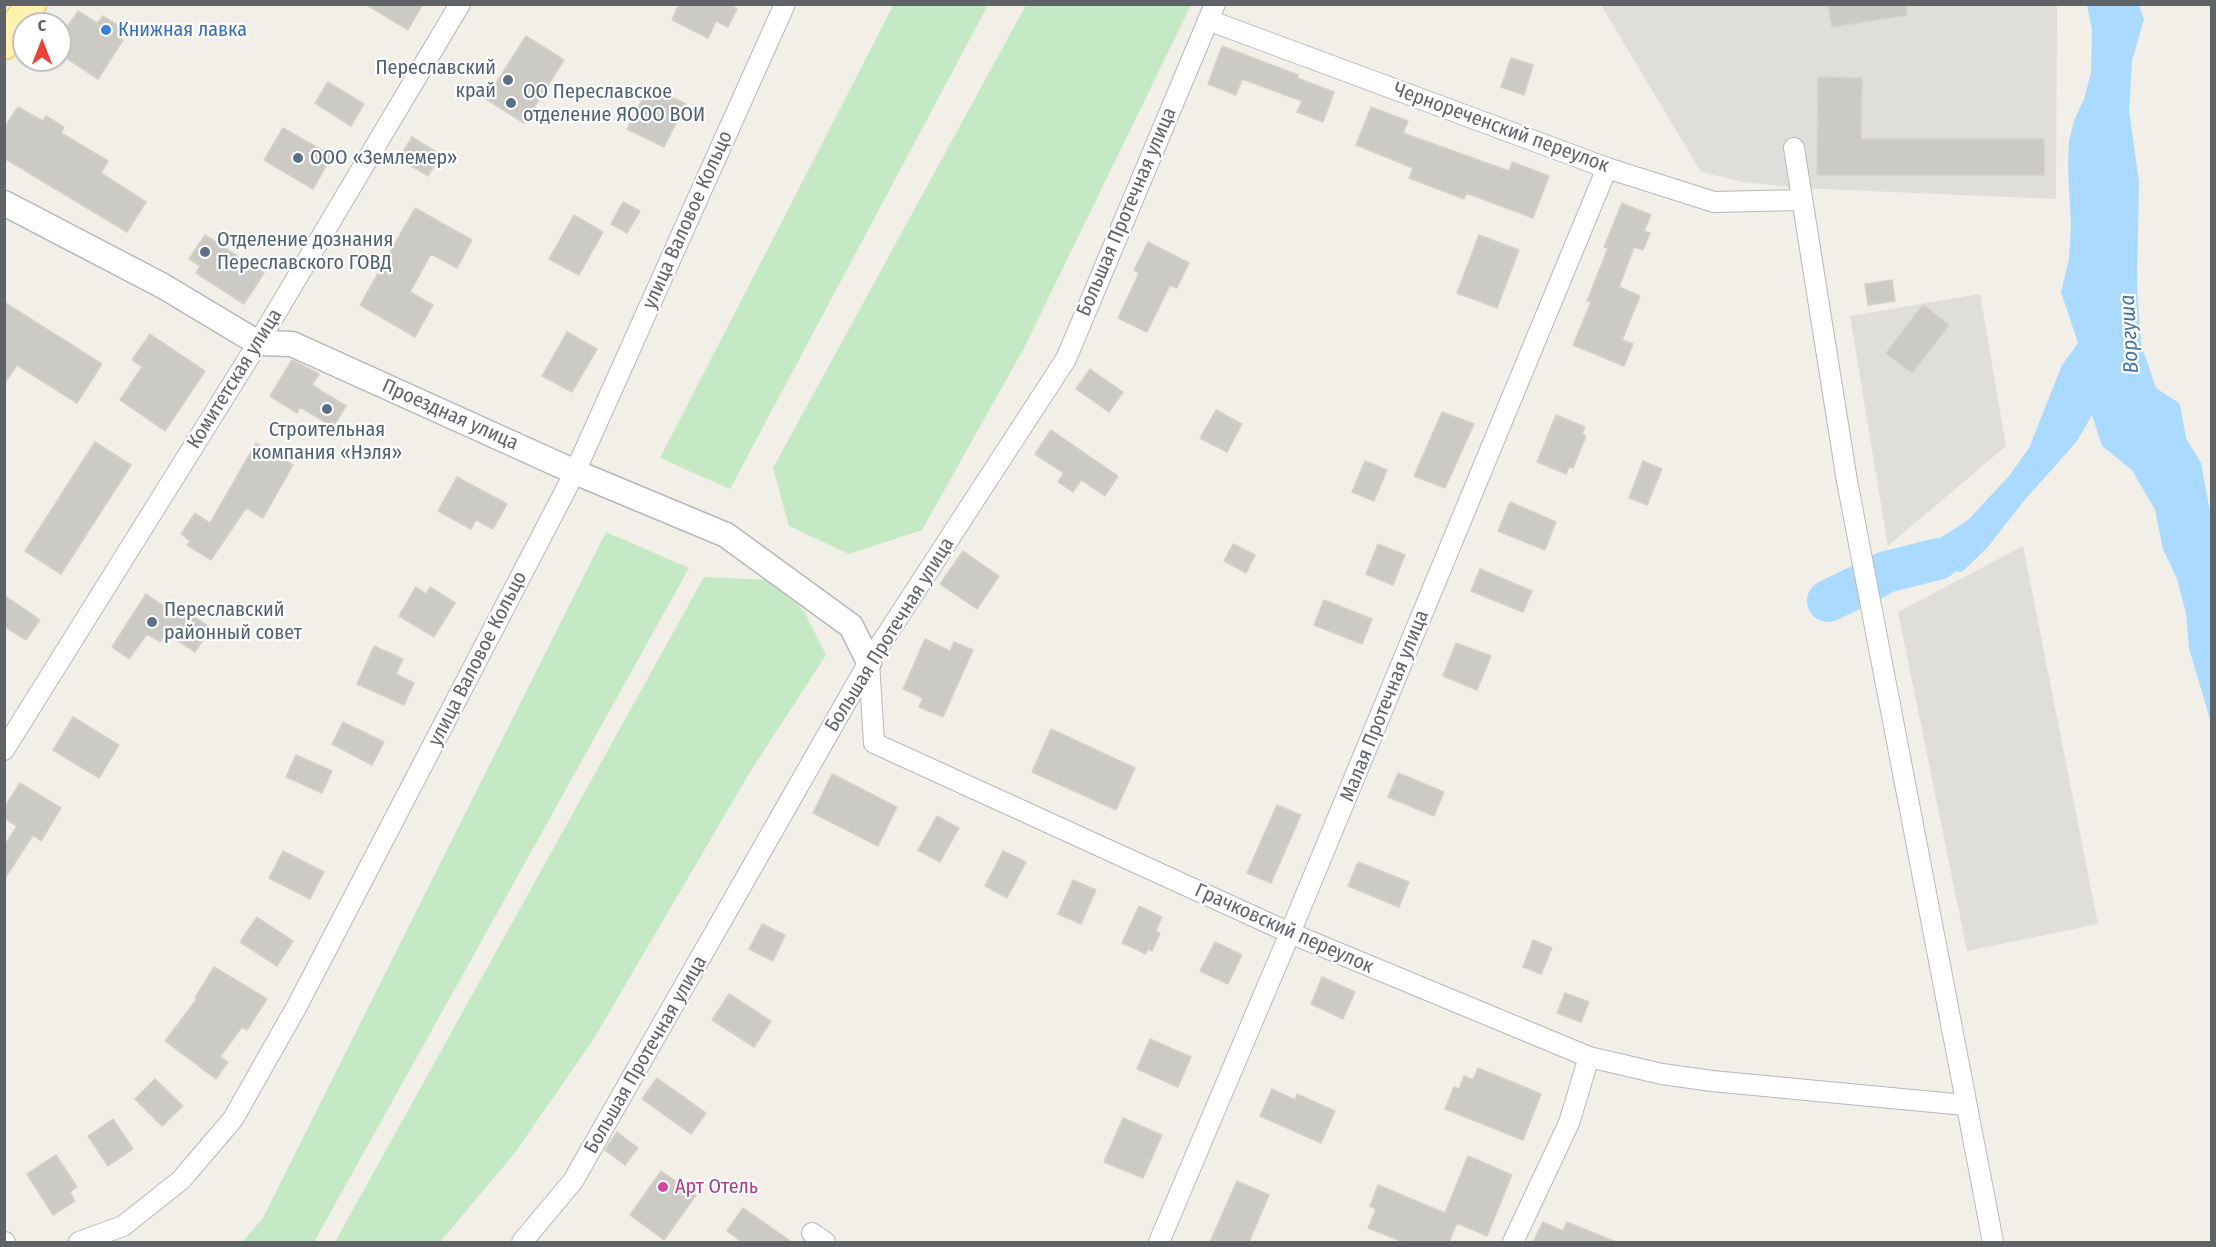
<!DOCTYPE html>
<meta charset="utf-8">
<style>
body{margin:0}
#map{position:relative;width:2216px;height:1247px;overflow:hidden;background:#f1efe8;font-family:"Fira Sans Condensed",sans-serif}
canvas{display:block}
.frame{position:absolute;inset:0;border:6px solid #5f6368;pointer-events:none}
.north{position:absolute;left:12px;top:12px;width:60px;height:60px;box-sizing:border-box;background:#fff;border:2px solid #bfc1c3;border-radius:50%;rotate:0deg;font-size:16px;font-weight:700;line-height:24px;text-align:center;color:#5f6368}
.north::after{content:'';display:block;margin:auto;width:21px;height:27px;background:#ea4335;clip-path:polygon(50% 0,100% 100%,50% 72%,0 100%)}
</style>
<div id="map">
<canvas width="2216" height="1247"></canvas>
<div class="frame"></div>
<div class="north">С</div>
</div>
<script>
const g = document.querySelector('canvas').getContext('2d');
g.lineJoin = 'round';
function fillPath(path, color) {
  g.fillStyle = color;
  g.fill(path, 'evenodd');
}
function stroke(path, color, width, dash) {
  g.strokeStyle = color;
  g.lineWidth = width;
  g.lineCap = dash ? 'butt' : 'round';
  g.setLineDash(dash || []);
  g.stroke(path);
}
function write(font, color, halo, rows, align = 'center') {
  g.font = font + ' "Fira Sans Condensed",sans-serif';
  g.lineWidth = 4.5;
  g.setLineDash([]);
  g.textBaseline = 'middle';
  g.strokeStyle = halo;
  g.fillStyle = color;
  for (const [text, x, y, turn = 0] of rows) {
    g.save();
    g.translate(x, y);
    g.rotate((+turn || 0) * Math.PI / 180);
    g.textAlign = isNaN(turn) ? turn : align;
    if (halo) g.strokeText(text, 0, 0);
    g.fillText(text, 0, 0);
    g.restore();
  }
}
const industrial = new Path2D(`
 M 1601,5 L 2057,5 L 2056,199 L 1799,188 L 1742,182 L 1701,172 Z
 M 1980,294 L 2006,446 L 1888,546 L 1850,316 Z
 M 2023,546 L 2098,924 L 1967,951 L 1898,612 Z`);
const green = new Path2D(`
 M 894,4 L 988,5 L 730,489 L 660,458 Z
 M 1026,5 L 1191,5 L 1024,348 L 922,530 L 849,554 L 789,526 L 773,468 Z
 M 606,532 L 689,568 L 314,1242 L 242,1242 L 263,1218 Z
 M 704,577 L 770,580 L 804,611 L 826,655 L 750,772 L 593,1040 L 514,1154 L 440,1242 L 335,1242 Z`);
const water = new Path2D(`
 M 2087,5 L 2139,5 L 2144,19 L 2132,61 L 2129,111 L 2139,182 L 2137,286 L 2141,344 L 2156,388 L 2180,404 L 2186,438 L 2201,463 L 2211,517 L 2211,723 L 2189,648 L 2186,613 L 2177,579 L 2163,549 L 2155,510 L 2132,470 L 2102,446 L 2092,415 L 2077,441 L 2023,502 L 1987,548 L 1962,572 L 1948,570 L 1921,584 L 1902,586 L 1884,573 L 1894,558 L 1934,542 L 1968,520 L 2009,476 L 2029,448 L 2062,365 L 2078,343 L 2061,292 L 2069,259 L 2071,226 L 2068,168 L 2069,141 L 2074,121 L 2084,99 L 2091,73 L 2092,30 Z`);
const river = new Path2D(`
 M 1871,580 L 1886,572 L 1938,559
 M 1828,601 L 1861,585`);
const building = new Path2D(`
 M 365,4 L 423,4 L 408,30 Z
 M 679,4 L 727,4 L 737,9 L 728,27 L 716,21 L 708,38 L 672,20 Z
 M 1828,4 L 1906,4 L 1907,15 L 1832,27 Z
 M 78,11 L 97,23 L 103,16 L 122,28 L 117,36 L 123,40 L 98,79 L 60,54 L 60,38 Z
 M 526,36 L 564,60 L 524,123 L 486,99 Z
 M 1222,46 L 1298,75 L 1297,78 L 1334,92 L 1323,122 L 1297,112 L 1302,101 L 1242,79 L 1236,95 L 1208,84 Z
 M 1511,58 L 1533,65 L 1524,95 L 1501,87 Z
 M 1818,77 L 1862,78 L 1861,139 L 2044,139 L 2044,175 L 1817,175 Z
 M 328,82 L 364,104 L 351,126 L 315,103 Z
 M 649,86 L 686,104 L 664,147 L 627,129 Z
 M 18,107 L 43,121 L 46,116 L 64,127 L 61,133 L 108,161 L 101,173 L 146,202 L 127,232 L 4,158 L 4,128 Z
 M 1371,107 L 1408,121 L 1403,133 L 1509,171 L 1512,162 L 1549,176 L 1533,218 L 1466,193 L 1464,199 L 1409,178 L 1413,168 L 1356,145 Z
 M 283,128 L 332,156 L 313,189 L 264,160 Z
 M 412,137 L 441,155 L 428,176 L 399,158 Z
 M 623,202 L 640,211 L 627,233 L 611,224 Z
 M 1622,203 L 1651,215 L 1644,231 L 1650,233 L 1643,250 L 1634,247 L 1619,287 L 1640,296 L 1622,340 L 1633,344 L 1624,366 L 1573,345 L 1591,302 L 1587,301 L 1608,248 L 1604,247 Z
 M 415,208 L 472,240 L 457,268 L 431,254 L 410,292 L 433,305 L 415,337 L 360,305 Z
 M 574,215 L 603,232 L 579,275 L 549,259 Z
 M 205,235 L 264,273 L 244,304 L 196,273 L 200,266 L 189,259 Z
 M 1479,235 L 1519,250 L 1497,308 L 1457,293 Z
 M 1148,242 L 1189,263 L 1177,288 L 1170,285 L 1147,332 L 1118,318 L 1139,273 L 1134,270 Z
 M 1892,280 L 1895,301 L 1868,305 L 1865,284 Z
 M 4,302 L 102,364 L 77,403 L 17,365 L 4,384 Z
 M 1923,305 L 1949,325 L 1912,373 L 1886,353 Z
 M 567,332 L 597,349 L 572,392 L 542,376 Z
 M 150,334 L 205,371 L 165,431 L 120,400 L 142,367 L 132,360 Z
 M 292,360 L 319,374 L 312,385 L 346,406 L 333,427 L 300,407 L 297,413 L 270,396 Z
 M 1090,369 L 1123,392 L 1109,412 L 1076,389 Z
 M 1216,410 L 1242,424 L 1227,452 L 1200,438 Z
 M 1442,412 L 1474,424 L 1445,488 L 1414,476 Z
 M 1556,415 L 1585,427 L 1582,434 L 1586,436 L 1573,468 L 1569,467 L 1566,474 L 1537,462 Z
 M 1051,430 L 1118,476 L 1105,496 L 1081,480 L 1073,492 L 1058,482 L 1064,473 L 1035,454 Z
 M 95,442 L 131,465 L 61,574 L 25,551 Z
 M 256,443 L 293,465 L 263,518 L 246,508 L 211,560 L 187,545 L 190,541 L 181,534 L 195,513 L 210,523 Z
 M 1365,461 L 1387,470 L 1374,501 L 1352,492 Z
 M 1643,461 L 1662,469 L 1647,505 L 1629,498 Z
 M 457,477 L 507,504 L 493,529 L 476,520 L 471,529 L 438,511 Z
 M 1510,502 L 1556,522 L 1545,550 L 1498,531 Z
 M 1233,544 L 1255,555 L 1246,573 L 1224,561 Z
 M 1378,544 L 1405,555 L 1393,585 L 1366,574 Z
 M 963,551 L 999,576 L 977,609 L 940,584 Z
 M 1480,569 L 1532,591 L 1523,612 L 1471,591 Z
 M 416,587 L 426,594 L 430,587 L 455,603 L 434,637 L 399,616 Z
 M 146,594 L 183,619 L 188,613 L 211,628 L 195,652 L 166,633 L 160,642 L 147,634 L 129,659 L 112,647 Z
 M 4,595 L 40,620 L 26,640 L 4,626 Z
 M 1324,600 L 1372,619 L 1362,644 L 1314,625 Z
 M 925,639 L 950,651 L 954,642 L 973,650 L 943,717 L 919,707 L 923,698 L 903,689 Z
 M 1456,643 L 1491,656 L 1477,690 L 1443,676 Z
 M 374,646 L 403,659 L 396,674 L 414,683 L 404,705 L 357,684 Z
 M 73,717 L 119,745 L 99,778 L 53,750 Z
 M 343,722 L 384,742 L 372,765 L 332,744 Z
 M 1051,729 L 1135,768 L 1116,810 L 1032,772 Z
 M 296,755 L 332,771 L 322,793 L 286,777 Z
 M 1398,773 L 1444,792 L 1434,816 L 1388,797 Z
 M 832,774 L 897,807 L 878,846 L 813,813 Z
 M 20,783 L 61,808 L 41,841 L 33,835 L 4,880 L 4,846 L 17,826 L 4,818 L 4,808 Z
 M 1277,805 L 1301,815 L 1271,883 L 1247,873 Z
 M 937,816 L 959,828 L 940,862 L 918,850 Z
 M 283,851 L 324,872 L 310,899 L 269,878 Z
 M 1003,851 L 1026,862 L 1007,898 L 985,886 Z
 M 1358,862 L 1409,882 L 1399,907 L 1348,886 Z
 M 1073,880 L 1096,890 L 1081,924 L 1058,914 Z
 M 1139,906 L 1162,917 L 1156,931 L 1160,933 L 1152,951 L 1148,949 L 1146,954 L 1122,943 Z
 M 257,917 L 293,941 L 277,966 L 240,942 Z
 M 762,924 L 785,935 L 773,961 L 749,949 Z
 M 1533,940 L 1552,948 L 1541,974 L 1523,967 Z
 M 1215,942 L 1242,955 L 1228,984 L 1200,971 Z
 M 214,967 L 267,999 L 247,1030 L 242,1027 L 220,1057 L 228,1062 L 216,1079 L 165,1041 L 197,999 L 195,998 Z
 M 1322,977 L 1355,992 L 1343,1019 L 1311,1004 Z
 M 1565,993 L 1589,1002 L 1581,1022 L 1557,1013 Z
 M 729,994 L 771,1021 L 754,1047 L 712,1020 Z
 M 1150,1039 L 1191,1057 L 1178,1087 L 1137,1069 Z
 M 1478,1068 L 1541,1094 L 1523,1140 L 1445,1109 L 1454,1087 L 1459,1089 L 1464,1076 L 1473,1080 Z
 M 657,1078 L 706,1113 L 691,1134 L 642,1099 Z
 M 155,1079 L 183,1106 L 162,1126 L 135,1099 Z
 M 1272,1089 L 1295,1100 L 1297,1094 L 1335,1111 L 1321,1143 L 1260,1116 Z
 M 1123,1118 L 1162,1135 L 1143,1178 L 1104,1162 Z
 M 113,1119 L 133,1149 L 108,1166 L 88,1136 Z
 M 617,1132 L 638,1148 L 625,1165 L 605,1150 Z
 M 56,1155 L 77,1187 L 70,1192 L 75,1201 L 53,1215 L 27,1174 Z
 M 1468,1156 L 1512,1175 L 1487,1236 L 1457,1223 L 1449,1242 L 1403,1242 L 1368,1228 L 1376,1209 L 1370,1206 L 1378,1185 L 1445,1213 Z
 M 661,1171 L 696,1195 L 664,1240 L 630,1215 Z
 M 1237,1181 L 1269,1195 L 1249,1242 L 1210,1242 Z
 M 743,1208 L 792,1242 L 742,1242 L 727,1231 Z
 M 1543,1222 L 1563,1231 L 1567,1222 L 1616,1242 L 1533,1242 Z`);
const minor = new Path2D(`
 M 1208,20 L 1607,168 L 1714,202 L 1802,200
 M 1794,148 L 1847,481 L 1993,1242
 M 869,662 L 874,743 L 1290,933 L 1589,1057 L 1569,1123 L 1513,1242
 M 4,750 L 258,343 L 460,4
 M 1589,1057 L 1662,1074 L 1712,1081 L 1965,1105
 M 812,1233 L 825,1242
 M 4,1242 L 5,1242
 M 79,1242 L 123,1226 L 181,1180 L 233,1119 L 297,1006 L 575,472 L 785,4
 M 522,1242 L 573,1181 L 869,662 L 1066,359 L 1215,4
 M 1159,1242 L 1290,933 L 1607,168`);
const tertiary = new Path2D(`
 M 4,203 L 163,286 L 258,343 L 292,344 L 575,472 L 726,535 L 851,626 L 869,662`);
const primary = new Path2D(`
 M 4,44 L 31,4`);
const markers = [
 [106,30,6,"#3f7fe0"],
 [508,80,6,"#5c6f8a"],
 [511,103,6,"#5c6f8a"],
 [298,158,6,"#5c6f8a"],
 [205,252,6,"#5c6f8a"],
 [327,409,6,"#5c6f8a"],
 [152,622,6,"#5c6f8a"],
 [663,1187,6,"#d1479c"]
];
const shopNames = [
 ["Книжная лавка",118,30]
];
const serviceNames = [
 ["Переславский",496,68,"right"],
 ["край",496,91,"right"],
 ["ОО Переславское",523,92],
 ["отделение ЯООО ВОИ",523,115],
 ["ООО «Землемер»",310,158],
 ["Отделение дознания",217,240],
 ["Переславского ГОВД",217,263],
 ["Строительная",327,430,"center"],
 ["компания «Нэля»",327,453,"center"],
 ["Переславский",164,610],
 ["районный совет",164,633]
];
const streetNames = [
 ["Чернореченский переулок",1501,128,20],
 ["Большая Протечная улица",1127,212,-67],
 ["улица Валовое Кольцо",688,220,-66],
 ["Комитетская улица",235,379,-58],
 ["Проездная улица",450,415,24],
 ["Большая Протечная улица",890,635,-58],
 ["улица Валовое Кольцо",478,659,-63],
 ["Малая Протечная улица",1385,706,-68],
 ["Грачковский переулок",1284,929,24],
 ["Большая Протечная улица",646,1055,-60]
];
const hotelNames = [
 ["Арт Отель",675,1187]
];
const waterNames = [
 ["Воргуша",2130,334,-93]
];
fillPath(industrial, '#e0deda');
fillPath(green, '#c5e8c5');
fillPath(water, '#aadaff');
stroke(river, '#aadaff', 42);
fillPath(building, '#cccac5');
stroke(building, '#d6d1c6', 1.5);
stroke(minor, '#b5b8bc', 22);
stroke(tertiary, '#b5b8bc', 27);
stroke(primary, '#f2c960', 33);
stroke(minor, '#fff', 20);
stroke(tertiary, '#fff', 24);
stroke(primary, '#fff2af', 30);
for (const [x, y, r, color] of markers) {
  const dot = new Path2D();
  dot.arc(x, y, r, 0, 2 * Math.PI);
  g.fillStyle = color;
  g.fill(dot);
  stroke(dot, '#fff', 2);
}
write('20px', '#366cbe', '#fff', shopNames, 'left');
write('20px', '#4e5e75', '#fff', serviceNames, 'left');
write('20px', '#5f6368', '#fff', streetNames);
write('20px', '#b23c85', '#fff', hotelNames, 'left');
write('italic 21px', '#4174aa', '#fff', waterNames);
</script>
